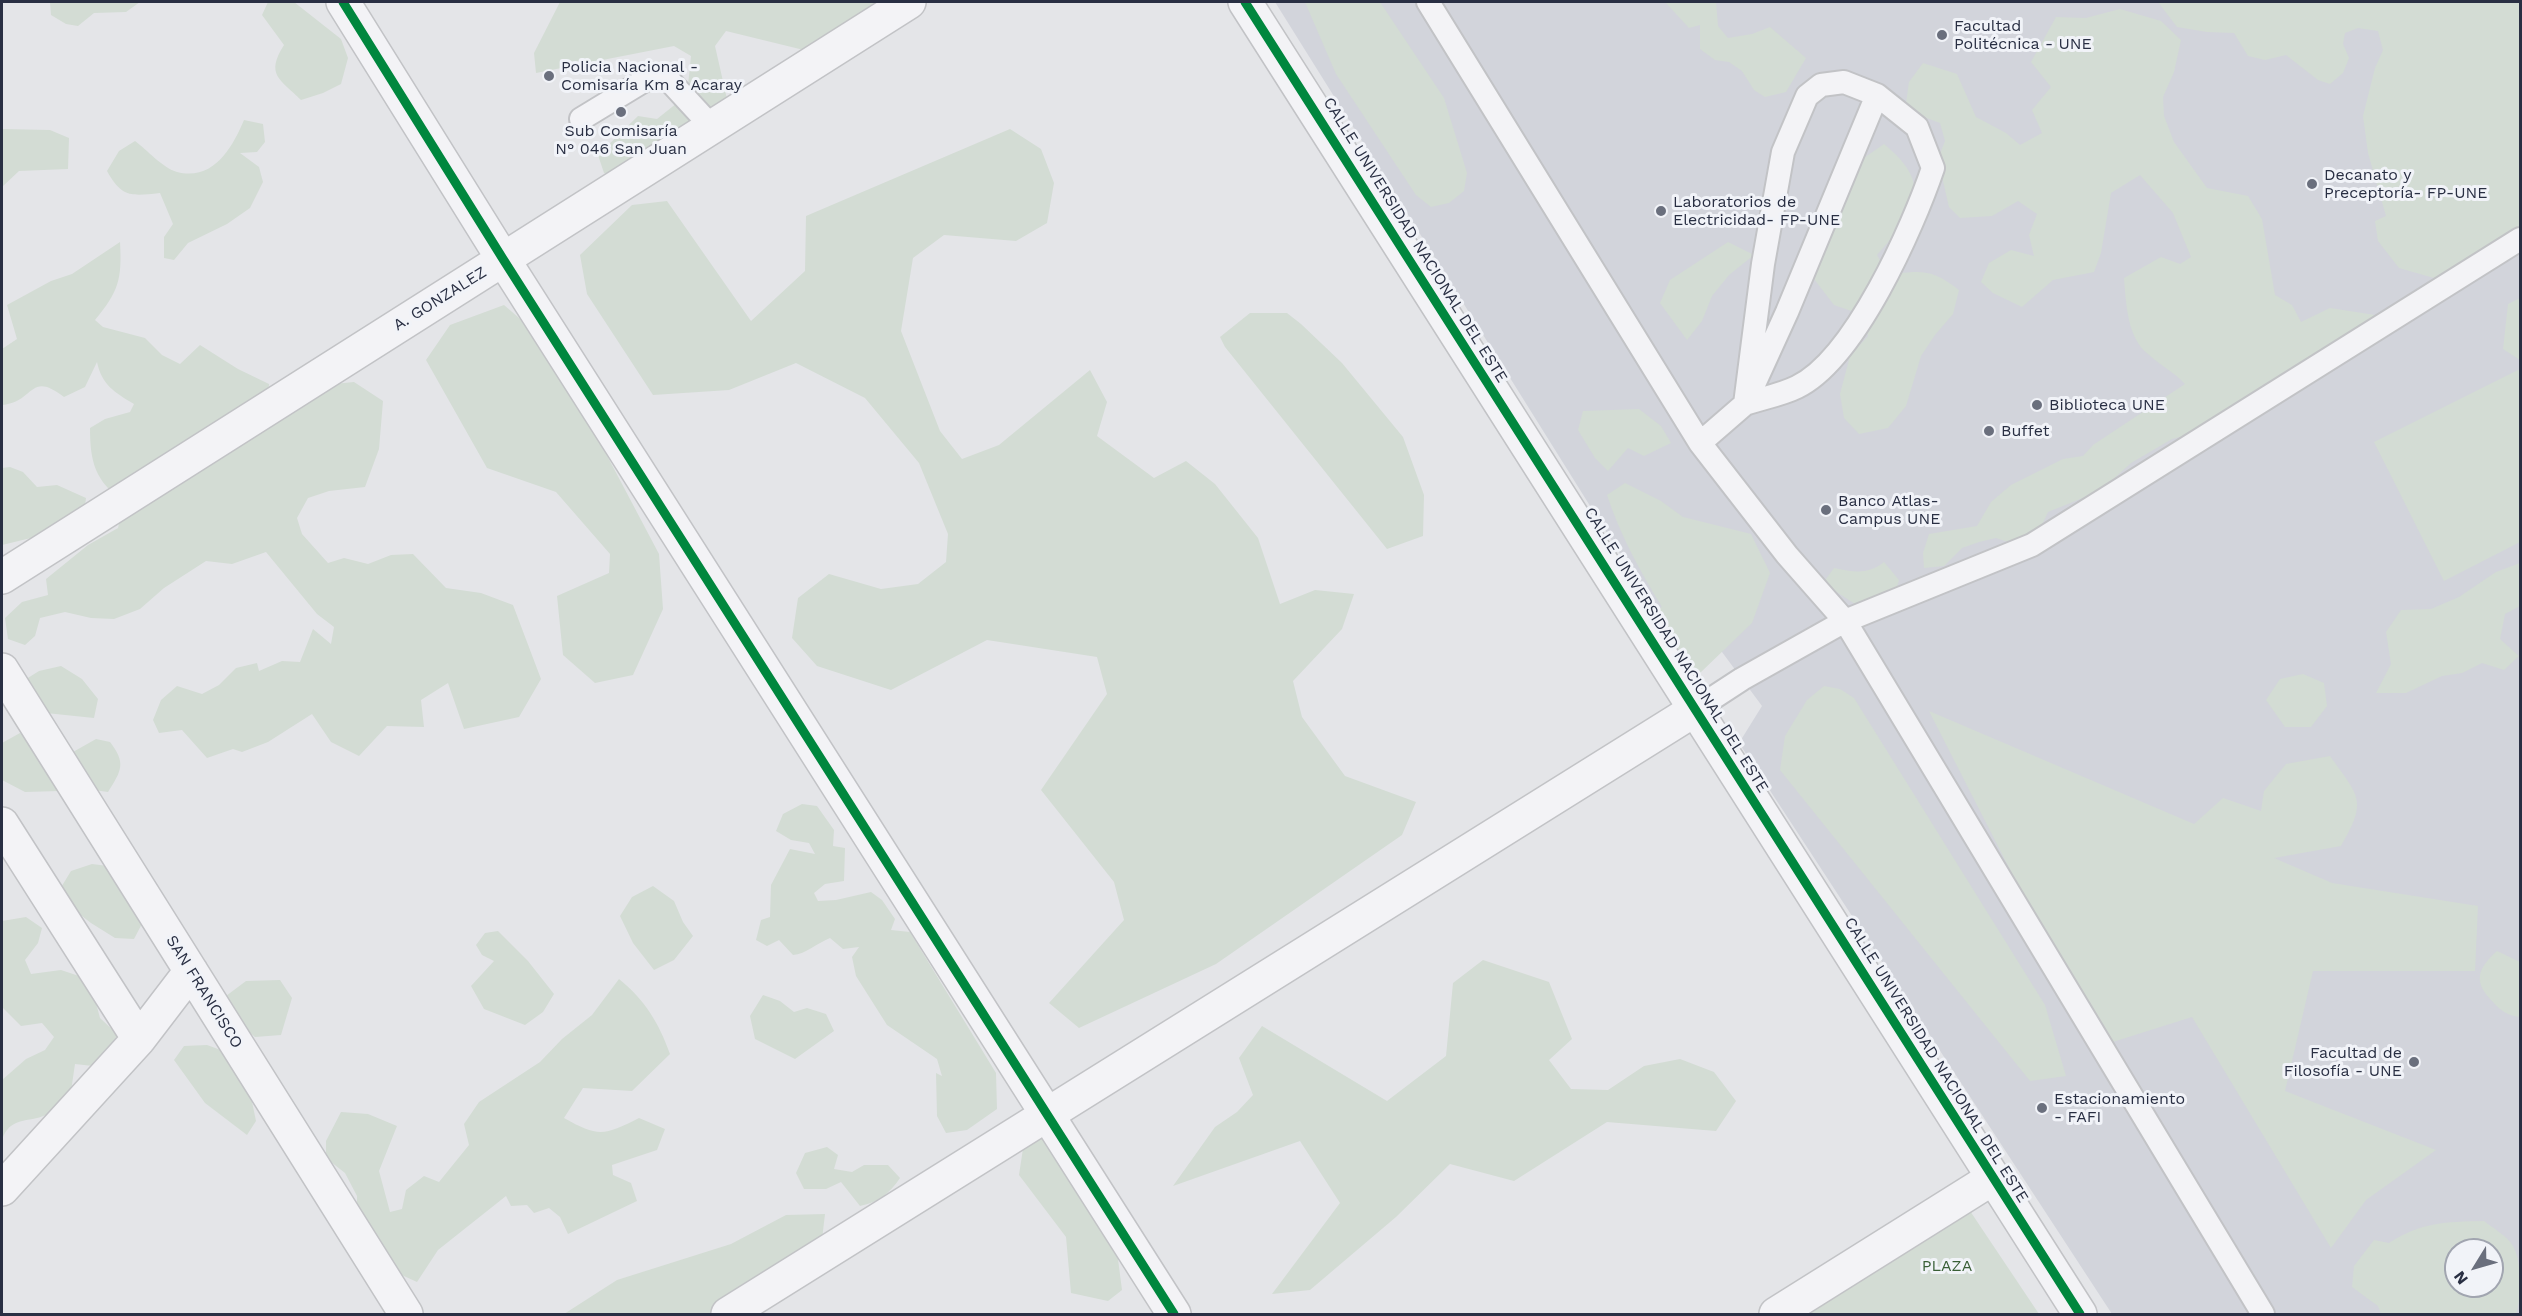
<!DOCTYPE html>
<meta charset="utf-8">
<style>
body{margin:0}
#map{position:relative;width:2522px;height:1316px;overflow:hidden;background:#e4e5e8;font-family:"Work Sans",sans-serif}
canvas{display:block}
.frame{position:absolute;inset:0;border:3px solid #292f43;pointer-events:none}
.north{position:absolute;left:2444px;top:1238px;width:60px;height:60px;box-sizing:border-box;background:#f1f3f8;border:2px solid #a1a5b0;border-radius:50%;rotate:233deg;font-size:16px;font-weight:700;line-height:24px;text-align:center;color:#292f43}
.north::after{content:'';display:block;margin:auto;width:21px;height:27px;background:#6a6f7d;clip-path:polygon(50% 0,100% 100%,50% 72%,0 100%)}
</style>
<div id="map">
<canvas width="2522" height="1316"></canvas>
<div class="frame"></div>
<div class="north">N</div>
</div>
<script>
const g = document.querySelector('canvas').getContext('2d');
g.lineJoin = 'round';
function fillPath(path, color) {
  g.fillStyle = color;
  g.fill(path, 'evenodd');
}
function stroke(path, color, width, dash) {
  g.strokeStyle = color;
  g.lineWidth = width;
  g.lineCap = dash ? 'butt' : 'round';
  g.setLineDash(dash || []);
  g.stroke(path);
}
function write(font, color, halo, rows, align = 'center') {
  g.font = font + ' "Work Sans",sans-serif';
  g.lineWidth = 6;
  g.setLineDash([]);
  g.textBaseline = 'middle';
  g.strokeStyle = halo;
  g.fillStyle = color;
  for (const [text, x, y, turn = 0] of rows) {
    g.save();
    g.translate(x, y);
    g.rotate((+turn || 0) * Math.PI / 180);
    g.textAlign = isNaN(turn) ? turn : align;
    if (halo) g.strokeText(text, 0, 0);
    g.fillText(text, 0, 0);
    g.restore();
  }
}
const built = new Path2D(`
 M 1275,2 L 2520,2 L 2520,1314 L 2112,1314 L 1739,743 L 1762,706 L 1722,652 L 1682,653 ZM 2456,1250 L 2492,1250 L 2492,1286 L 2456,1286 Z`);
const green = new Path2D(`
 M 50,2 L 140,2 L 126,12 L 94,13 L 78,26 L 66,24 L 51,15 Z
 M 268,2 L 294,2 L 341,39 L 348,58 L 341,84 L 323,93 L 301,100 C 280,79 265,75 284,45 L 262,15 Z
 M 560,2 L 885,2 L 816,53 L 726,31 L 715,46 L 727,99 L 621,182 L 604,173 L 598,155 L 638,116 L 657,119 L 687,95 L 691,56 L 674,46 L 536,73 L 534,53 Z
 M 1305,2 L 1380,2 L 1444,98 L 1467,173 L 1464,191 L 1449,203 L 1431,207 L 1416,195 L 1336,74 Z
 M 1665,2 L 1716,2 L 1718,26 L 1728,38 L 1752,34 L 1770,27 L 1806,58 L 1786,92 L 1765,97 L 1754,90 L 1742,71 L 1729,62 L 1715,60 L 1700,49 L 1700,25 L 1689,28 Z
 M 2158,2 L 2520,2 L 2520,232 L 2460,271 L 2434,278 L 2399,268 L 2378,241 L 2375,221 L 2386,216 L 2368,153 L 2363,116 L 2375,68 L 2383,50 L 2378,31 L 2358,28 L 2345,33 L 2343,44 L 2349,58 L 2343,73 L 2330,84 L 2318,80 L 2286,55 L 2265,60 L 2248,56 L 2234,33 L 2207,32 L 2177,27 Z
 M 2120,9 L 2161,21 L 2181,40 L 2174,72 L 2163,97 L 2164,116 L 2174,142 L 2207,188 L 2248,196 L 2262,219 L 2275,295 L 2292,305 L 2301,322 L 2330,308 L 2375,315 L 2373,327 L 2206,430 L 2172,439 L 2131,463 L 2100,491 L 2048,512 L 2042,525 L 2027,540 L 2014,544 L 1996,538 L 1979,542 L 1962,548 L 1944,566 L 1924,568 L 1923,553 L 1929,534 L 1977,526 L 1991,502 L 2011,485 L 2063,459 L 2083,456 L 2093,445 L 2185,384 C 2174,372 2160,365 2148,354 C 2127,338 2126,302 2124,278 L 2161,257 L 2180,264 L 2191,257 L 2173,213 L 2140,175 L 2111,193 L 2101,253 L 2094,272 L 2053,280 L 2022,307 L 1993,293 L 1981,282 L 1989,263 L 2011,250 L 2034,256 L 2029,235 L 2037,214 L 2018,201 L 1992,216 L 1960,218 L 1949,207 L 1938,159 L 1945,141 L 1940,123 L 1905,110 L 1909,82 L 1923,63 L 1957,74 L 1976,117 L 2006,133 L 2020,145 L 2042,133 L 2032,110 L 2051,87 L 2031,62 L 2056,17 L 2086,18 Z
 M 244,120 L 263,124 L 265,142 L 257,152 L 240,153 L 259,167 L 263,182 L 250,208 L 227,224 L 188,243 L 174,260 L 164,258 L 164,237 L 173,224 L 160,193 C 131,196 122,198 107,171 L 119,151 L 135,141 C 147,150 163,168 177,172 C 214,181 232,148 244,120 Z
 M 2,129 L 50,130 L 69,138 L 68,169 L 19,171 L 2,187 Z
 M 1010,129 L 1041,149 L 1054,183 L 1047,223 L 1016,241 L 944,235 L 913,258 L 901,331 L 940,431 L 962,459 L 999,445 L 1090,370 L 1107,402 L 1097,436 L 1154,478 L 1186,461 L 1215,484 L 1258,538 L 1280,604 L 1315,590 L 1354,594 L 1342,629 L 1293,681 L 1302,717 L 1345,776 L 1416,802 L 1402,835 L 1216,964 L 1079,1028 L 1049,1003 L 1124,920 L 1114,882 L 1041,790 L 1107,694 L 1097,657 L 987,640 L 891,690 L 817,666 L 792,638 L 798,598 L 829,574 L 881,589 L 918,584 L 946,562 L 948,534 L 919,463 L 865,398 L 796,363 L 729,390 L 653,395 L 587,294 L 580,255 L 632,205 L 667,201 L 751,321 L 805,271 L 806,216 Z
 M 1884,144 C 1937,187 1913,215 1877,255 L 1888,275 C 1922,270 1932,269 1959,290 L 1953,314 L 1935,335 L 1921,356 L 1906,406 L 1888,428 L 1859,434 L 1844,418 L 1840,394 L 1850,356 L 1868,336 L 1863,315 L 1834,305 L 1804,266 L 1830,209 L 1824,189 L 1835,178 Z
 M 120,242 C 122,279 119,291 95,320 L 103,327 L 145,338 L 162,355 L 180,364 L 200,345 L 238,369 L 269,384 L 268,406 L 334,384 L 354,382 L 383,401 L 379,449 L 365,487 L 329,491 L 308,498 L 297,518 L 302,534 L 328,563 L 344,558 L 368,564 L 391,555 L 413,554 L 446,588 L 481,593 L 513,605 L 541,679 L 519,717 L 464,729 L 448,683 L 421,700 L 424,727 L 387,726 L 359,756 L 331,742 L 312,714 L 268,742 L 242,752 L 233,749 L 207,758 L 182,730 L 159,733 L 153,720 L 161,700 L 177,686 L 202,694 L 219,685 L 236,668 L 257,663 L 259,671 L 282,661 L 300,662 L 313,629 L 331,644 L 334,627 L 317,614 L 266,552 L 232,564 L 206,561 L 164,588 L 140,609 L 114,619 L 91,618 L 65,612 L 40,618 L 35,636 L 25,645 L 8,639 L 5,618 L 22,602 L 48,595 L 46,579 L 88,545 L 118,528 L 124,502 C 95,481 90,462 90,428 L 105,419 L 130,412 L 134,404 C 114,392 102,385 97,362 L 85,387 L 64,397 C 29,370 35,402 2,405 L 2,349 L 17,339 L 7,305 L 51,281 L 72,274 Z
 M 1728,242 L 1754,255 L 1729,275 L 1712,296 L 1702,321 L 1687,340 L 1660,303 L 1670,280 Z
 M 2520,298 L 2520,360 L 2503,349 L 2508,304 Z
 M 504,305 L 547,342 L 659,554 L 663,609 L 633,675 L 595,683 L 563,655 L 557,596 L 609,573 L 610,554 L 556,492 L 487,468 L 426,360 L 450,325 Z
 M 1250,313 L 1287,313 L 1301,324 L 1342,363 L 1403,437 L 1424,495 L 1423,536 L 1387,549 L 1225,347 L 1220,337 Z
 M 2520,369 L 2520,542 L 2444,581 L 2374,442 Z
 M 1639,409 L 1661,426 L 1671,443 L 1644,456 L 1628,448 L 1608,471 L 1595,458 L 1578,430 L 1583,411 Z
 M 10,467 L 23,472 L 37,487 L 57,485 L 86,498 L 84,513 L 35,537 L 2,545 L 2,468 Z
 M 1625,483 L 1661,501 L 1683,517 L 1751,534 L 1770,573 L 1752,623 L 1700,673 L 1684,669 L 1645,613 L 1662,607 C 1640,571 1620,535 1607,495 Z
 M 1884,562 L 1899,580 L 1896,590 L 1855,604 L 1823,583 L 1834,568 C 1854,572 1868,575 1884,562 Z
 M 2520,563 L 2520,606 L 2505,614 L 2500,639 L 2519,656 L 2504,670 L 2482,663 L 2462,673 L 2442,676 L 2406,693 L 2376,693 L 2391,664 L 2386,632 L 2401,610 L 2431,609 L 2459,597 L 2496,572 Z
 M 61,666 L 82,679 L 98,699 L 94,718 L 46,713 L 23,681 L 39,671 Z
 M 2303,674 L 2324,683 L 2327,706 L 2311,727 L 2285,727 L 2266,700 L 2280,679 Z
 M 1824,686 L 1840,689 L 1854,698 L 2045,1005 L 2066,1076 L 2030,1081 L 1780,770 L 1785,736 L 1807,700 Z
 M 1929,711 L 2194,824 L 2223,798 L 2261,811 L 2264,791 L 2286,764 L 2330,756 C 2359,797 2368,800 2341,846 L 2274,858 L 2332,883 L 2478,906 L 2475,971 L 2313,971 L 2285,1091 L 2436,1150 L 2366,1200 L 2331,1248 L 2192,1017 L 2100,1046 Z
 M 20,733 L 36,742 L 73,752 L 96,739 L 110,742 C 126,763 122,770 108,792 L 94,790 L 25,792 L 2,780 L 2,743 Z
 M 802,804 L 817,806 L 834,830 L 833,846 L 845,848 L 844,881 L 825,884 L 814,893 L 818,901 L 836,900 L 871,892 L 882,900 L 895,919 L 891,930 L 910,932 L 996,1073 L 997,1109 L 967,1130 L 946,1133 L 937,1116 L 936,1073 L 942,1076 L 937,1059 L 887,1025 L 856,976 L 852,957 L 859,947 L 843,949 L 830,938 C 817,943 806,954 793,955 L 779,940 L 767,946 L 756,940 L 761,920 L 770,917 L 771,885 L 790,849 L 815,854 L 809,843 L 791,840 L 776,831 L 783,814 Z
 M 92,864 L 108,866 L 156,897 L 134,939 L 115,938 L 91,923 L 65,903 L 60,889 L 71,871 Z
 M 653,886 L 674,901 L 683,922 L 693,936 L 674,960 L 654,970 L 633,943 L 620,916 L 632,897 Z
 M 26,917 L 42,928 L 38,943 L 25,960 L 31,974 L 61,970 L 79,976 L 93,992 L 100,1018 L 117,1034 L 110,1057 L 93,1066 L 75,1064 L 70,1098 C 62,1103 54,1111 46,1115 C 28,1123 10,1116 2,1140 L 2,1080 L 26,1059 L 45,1050 L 54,1037 L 42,1023 L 21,1026 L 2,1007 L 2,921 Z
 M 498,931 L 528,961 L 554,994 L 543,1012 L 525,1025 L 484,1009 L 471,986 L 494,961 L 482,955 L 476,945 L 485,933 Z
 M 2497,951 L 2520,962 L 2520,1017 C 2507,1015 2502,1012 2493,1002 C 2473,982 2477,969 2497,951 Z
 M 1483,960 L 1549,982 L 1572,1039 L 1549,1060 L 1571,1089 L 1608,1090 L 1644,1066 L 1680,1059 L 1714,1072 L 1736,1101 L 1716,1131 L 1607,1122 L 1514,1181 L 1450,1164 L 1396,1217 L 1310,1290 L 1272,1294 L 1340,1203 L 1300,1141 L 1173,1186 L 1215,1127 L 1237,1112 L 1253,1095 L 1239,1058 L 1262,1026 L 1387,1101 L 1446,1056 L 1453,983 Z
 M 619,979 C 645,1000 659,1023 670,1054 L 632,1091 L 583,1088 L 564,1118 C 599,1138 605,1135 639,1118 L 665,1129 L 657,1150 L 612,1165 L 613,1175 L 631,1183 L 637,1201 L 568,1234 L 560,1217 L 549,1208 L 534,1213 L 527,1205 L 511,1206 L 506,1196 L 438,1250 L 417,1282 L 393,1271 L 357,1211 L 357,1196 L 345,1173 L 326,1158 L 326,1141 L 341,1112 L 368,1114 L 397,1126 L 379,1171 L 390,1212 L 402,1209 L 406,1190 L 424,1176 L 439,1182 L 469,1145 L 464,1124 L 479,1102 L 540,1062 L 562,1039 L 592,1015 Z
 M 280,980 L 292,998 L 281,1035 L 255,1037 L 235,1020 L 222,999 L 246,981 Z
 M 763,995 L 780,1001 L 794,1012 L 807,1008 L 826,1014 L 834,1031 L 795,1059 L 755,1039 L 750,1016 Z
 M 207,1045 L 229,1053 L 250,1092 L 256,1121 L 247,1135 L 205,1103 L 174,1060 L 184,1046 Z
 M 1039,1131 L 1115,1236 L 1122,1290 L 1108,1301 L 1071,1293 L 1066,1237 L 1019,1175 L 1024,1142 Z
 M 827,1147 L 838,1155 L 834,1169 L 852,1172 L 864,1165 L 888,1165 L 900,1178 C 889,1194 879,1202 860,1206 L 841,1182 L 826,1189 L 804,1189 L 796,1173 L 805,1153 Z
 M 1962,1199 L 2039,1314 L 1788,1314 Z
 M 825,1214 L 821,1248 L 716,1314 L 564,1314 L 617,1280 L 731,1244 L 786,1215 Z
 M 2484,1221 C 2493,1228 2507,1236 2513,1246 C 2522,1262 2522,1297 2516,1314 L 2381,1314 L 2378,1306 L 2352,1287 L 2354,1266 L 2374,1240 L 2389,1243 C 2422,1222 2445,1222 2484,1221 ZM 2456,1250 L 2492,1250 L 2492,1286 L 2456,1286 Z`);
const service = new Path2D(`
 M 1428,2 L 1700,443 L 1787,555 L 1845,621 L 2032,545 L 2520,239
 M 1844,82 L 1877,95 L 1917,127 L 1933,168 C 1913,227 1855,359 1797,387 C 1781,395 1762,398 1745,404 L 1763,264 L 1783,152 L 1807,96 L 1821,85 Z
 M 581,119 L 655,74 L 666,77 L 712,127
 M 1700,443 L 1745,404 L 1787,312 L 1877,95
 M 1696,709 L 1742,679 L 1845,621 L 2263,1314`);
const minor = new Path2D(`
 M 343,2 L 503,259 L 1174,1314
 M 2,577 L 909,2
 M 2,670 L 406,1314
 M 2,824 L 139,1039
 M 2,1189 L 139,1039 L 191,971
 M 728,1314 L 1696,709
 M 1776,1314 L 1993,1178`);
const tertiary = new Path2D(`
 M 1245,2 L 2080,1314`);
const cycleway = new Path2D(`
 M 343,2 L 503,259 L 1174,1314
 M 1245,2 L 2080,1314`);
const markers = [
 [1942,35,6,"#6a6f7d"],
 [549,76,6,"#6a6f7d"],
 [621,112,6,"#6a6f7d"],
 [2312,184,6,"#6a6f7d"],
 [1661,211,6,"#6a6f7d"],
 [2037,405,6,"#6a6f7d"],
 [1989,431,6,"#6a6f7d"],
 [1826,510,6,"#6a6f7d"],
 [2414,1062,6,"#6a6f7d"],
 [2042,1108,6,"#6a6f7d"]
];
const poiNames = [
 ["Facultad",1954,26],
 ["Politécnica - UNE",1954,44],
 ["Policia Nacional -",561,67],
 ["Comisaría Km 8 Acaray",561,85],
 ["Sub Comisaría",621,131,"center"],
 ["N° 046 San Juan",621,149,"center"],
 ["Decanato y",2324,175],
 ["Preceptoría- FP-UNE",2324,193],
 ["Laboratorios de",1673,202],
 ["Electricidad- FP-UNE",1673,220],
 ["Biblioteca UNE",2049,405],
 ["Buffet",2001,431],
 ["Banco Atlas-",1838,501],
 ["Campus UNE",1838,519],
 ["Facultad de",2402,1053,"right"],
 ["Filosofía - UNE",2402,1071,"right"],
 ["Estacionamiento",2054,1099],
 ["- FAFI",2054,1117]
];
const streetNames = [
 ["CALLE UNIVERSIDAD NACIONAL DEL ESTE",1415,240,58],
 ["A. GONZALEZ",440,299,-32],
 ["CALLE UNIVERSIDAD NACIONAL DEL ESTE",1676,650,58],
 ["SAN FRANCISCO",204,992,58],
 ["CALLE UNIVERSIDAD NACIONAL DEL ESTE",1936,1060,58]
];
const parkNames = [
 ["PLAZA",1947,1266]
];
fillPath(built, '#d2d4db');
fillPath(green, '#d3dcd4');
stroke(service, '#c2c3c6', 26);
stroke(minor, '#c2c3c6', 36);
stroke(tertiary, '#c2c3c6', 36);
stroke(service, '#f3f3f6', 22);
stroke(minor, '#f3f3f6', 33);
stroke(tertiary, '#f3f3f6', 33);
stroke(cycleway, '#00873e', 9);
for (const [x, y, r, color] of markers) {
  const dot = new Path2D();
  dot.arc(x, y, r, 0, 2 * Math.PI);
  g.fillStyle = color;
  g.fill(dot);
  stroke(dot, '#f1f3f8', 2);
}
write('16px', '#292f43', '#f1f3f8', poiNames, 'left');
write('16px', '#292f43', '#f1f3f8', streetNames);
write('16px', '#395f36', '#f1f3f8', parkNames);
</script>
